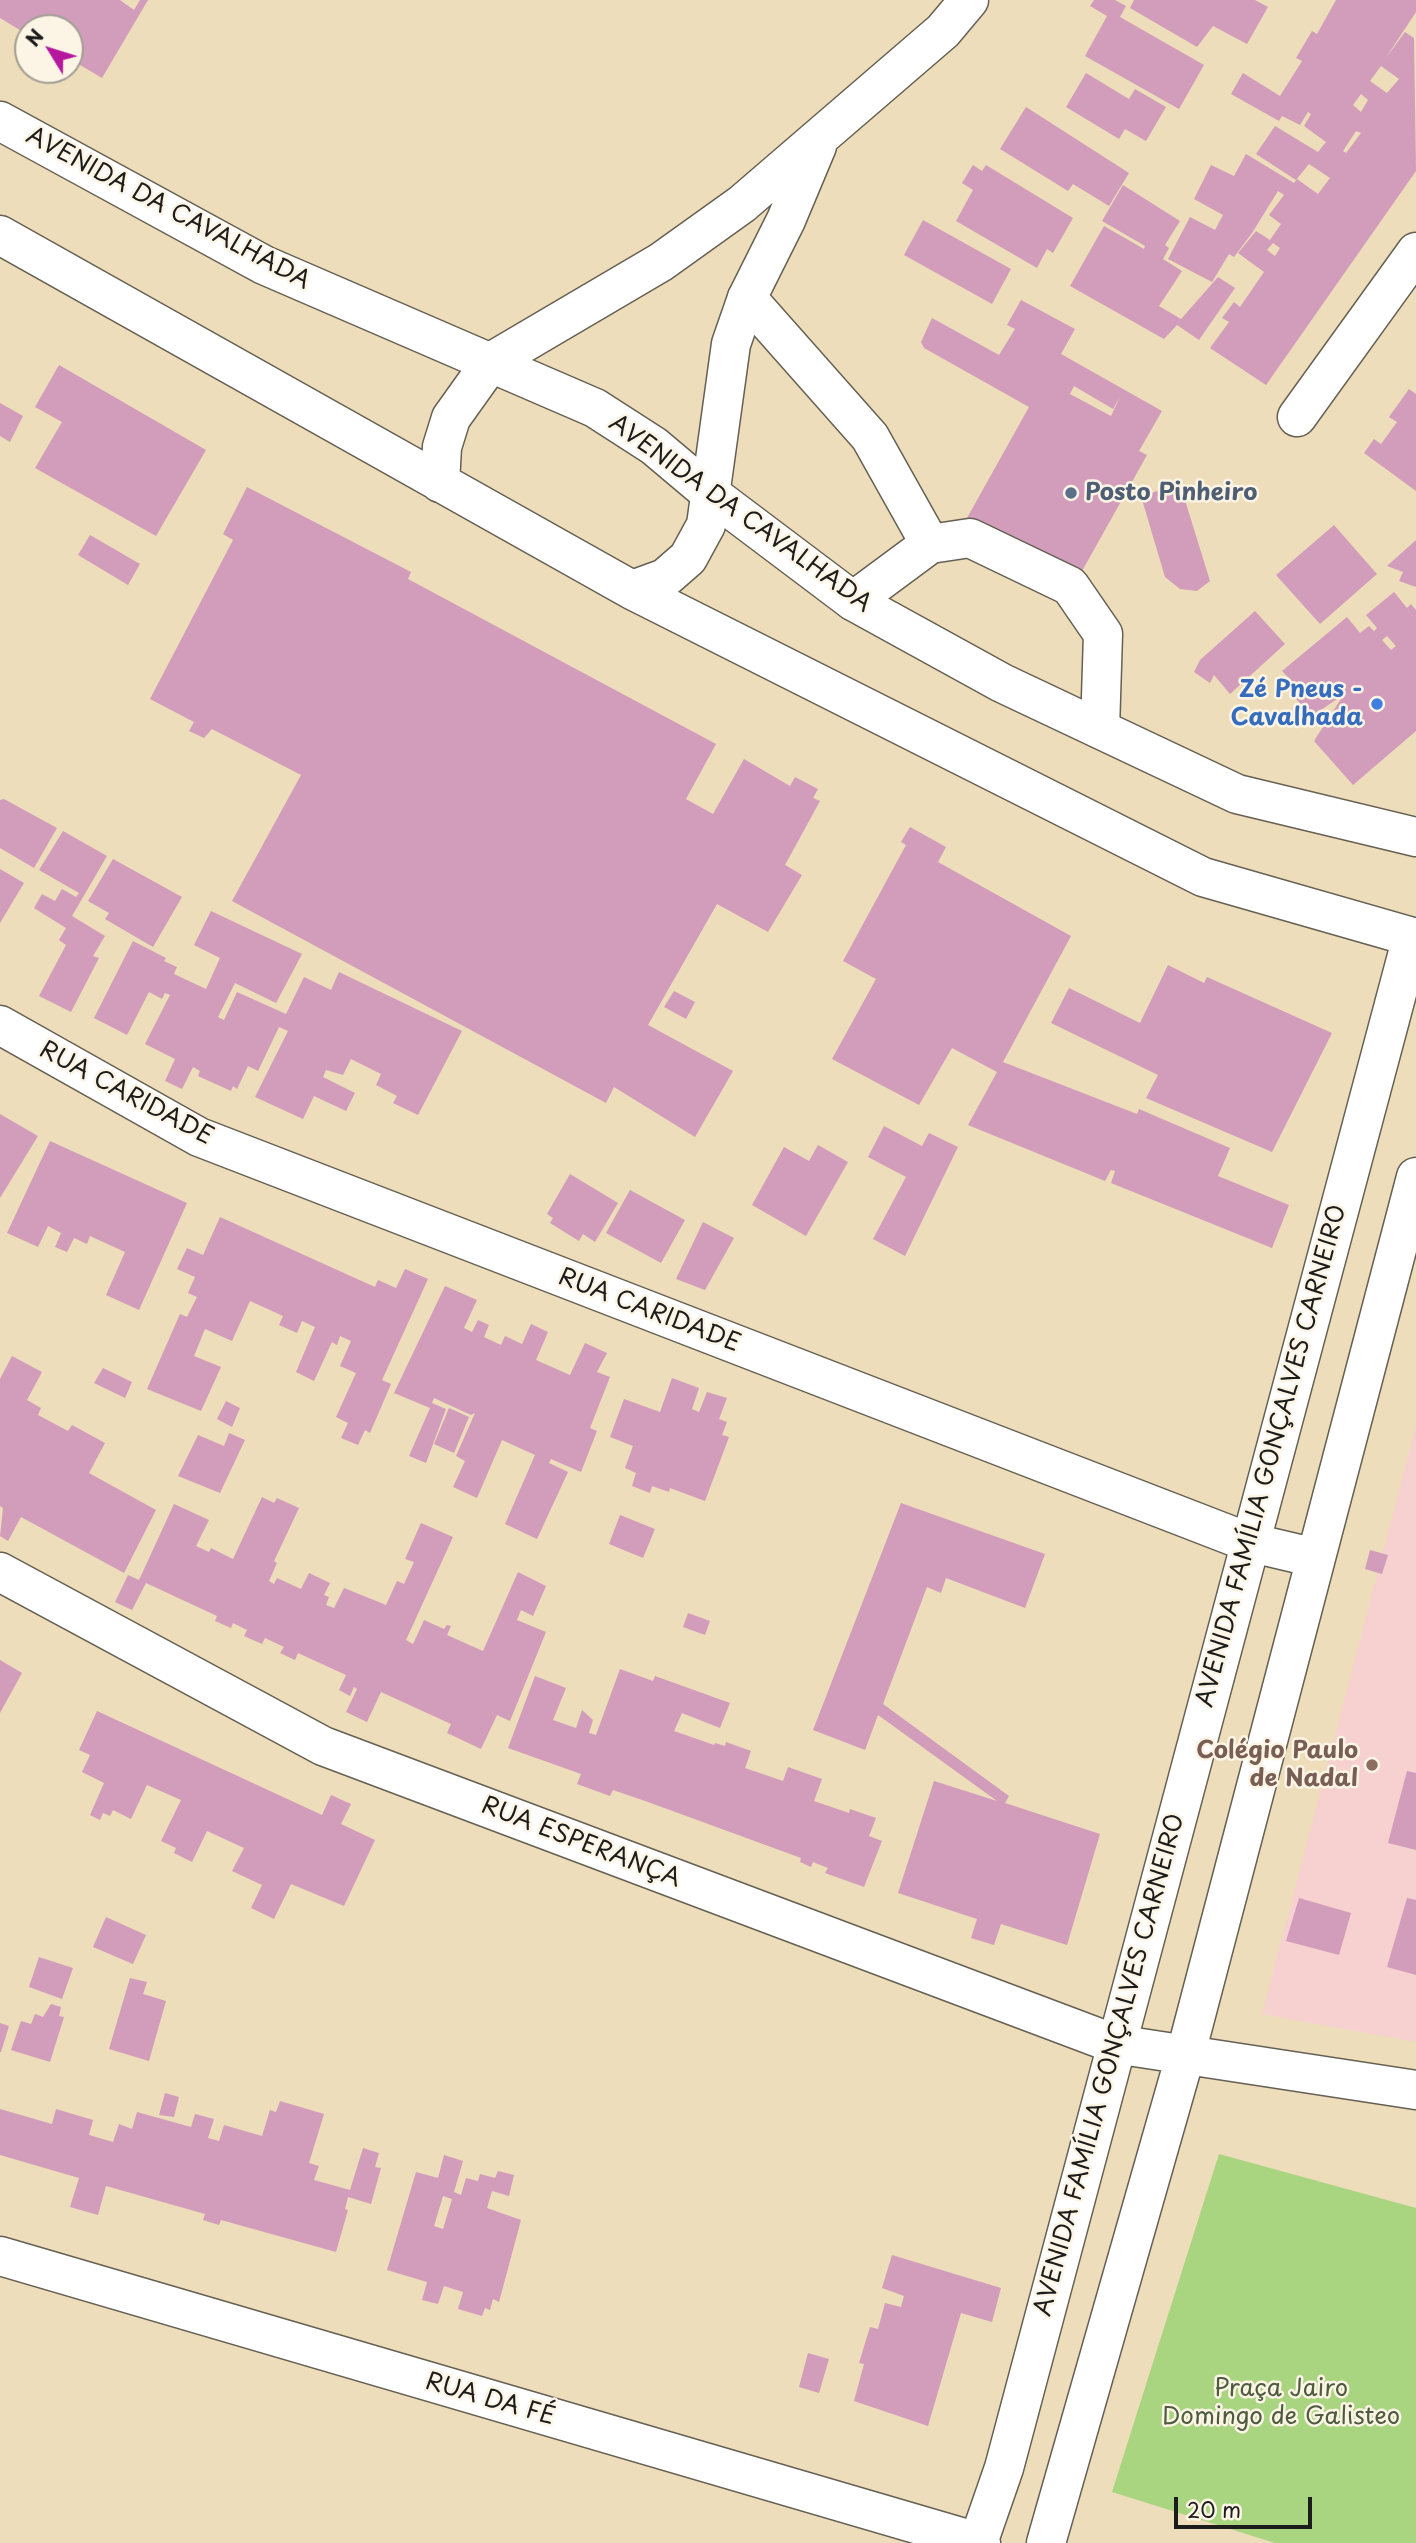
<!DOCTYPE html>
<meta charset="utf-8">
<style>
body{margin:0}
#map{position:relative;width:1416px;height:2543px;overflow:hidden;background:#edddba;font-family:"Playpen Sans",sans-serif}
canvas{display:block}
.north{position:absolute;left:14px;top:14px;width:70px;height:70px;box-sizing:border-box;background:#fcf5e5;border:2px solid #a29e95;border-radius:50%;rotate:308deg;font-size:19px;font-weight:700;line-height:28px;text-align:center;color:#1c1c1c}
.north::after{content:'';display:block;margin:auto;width:24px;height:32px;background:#b5179e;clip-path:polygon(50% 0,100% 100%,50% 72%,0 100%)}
.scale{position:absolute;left:1174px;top:2497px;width:138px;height:32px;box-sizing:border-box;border:4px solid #1c1c1c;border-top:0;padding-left:9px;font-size:21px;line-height:24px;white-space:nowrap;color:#1c1c1c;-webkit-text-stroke:5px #fcf5e5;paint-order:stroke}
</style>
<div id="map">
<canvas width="1416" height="2543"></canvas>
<div class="north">N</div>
<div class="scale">20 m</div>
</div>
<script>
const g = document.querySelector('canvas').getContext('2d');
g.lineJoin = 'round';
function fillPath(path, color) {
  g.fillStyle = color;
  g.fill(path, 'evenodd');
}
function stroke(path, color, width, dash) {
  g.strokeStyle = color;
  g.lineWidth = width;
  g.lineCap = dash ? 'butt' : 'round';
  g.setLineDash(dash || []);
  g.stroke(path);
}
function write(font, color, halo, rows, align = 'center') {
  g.font = font + ' "Playpen Sans",sans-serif';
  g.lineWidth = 5;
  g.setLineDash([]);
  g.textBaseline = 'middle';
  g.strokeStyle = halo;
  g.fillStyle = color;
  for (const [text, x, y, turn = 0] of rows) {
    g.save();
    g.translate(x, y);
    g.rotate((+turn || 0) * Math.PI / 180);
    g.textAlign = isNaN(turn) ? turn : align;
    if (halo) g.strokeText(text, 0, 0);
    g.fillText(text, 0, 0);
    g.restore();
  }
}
const built = new Path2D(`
 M 1416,1426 L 1416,2042 L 1262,2014 Z`);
const green = new Path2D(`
 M 1219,2154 L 1416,2208 L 1416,2543 L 1275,2543 L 1112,2492 Z`);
const building = new Path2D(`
 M 0,0 L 120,0 L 134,10 L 140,0 L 148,0 L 102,78 L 70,59 L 70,28 L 28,28 L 28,35 L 0,18 Z
 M 1094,0 L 1115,0 L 1126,6 L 1120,17 L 1204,65 L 1179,109 L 1085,56 L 1107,16 L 1090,6 Z
 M 1134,0 L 1255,0 L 1268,7 L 1247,44 L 1213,26 L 1197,47 L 1130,8 Z
 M 1336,0 L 1416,0 L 1416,12 L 1385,59 L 1405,32 L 1414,38 L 1416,171 L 1266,385 L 1210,348 L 1229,322 L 1222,318 L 1234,302 L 1240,307 L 1264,272 L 1238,253 L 1256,231 L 1270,240 L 1281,224 L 1269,215 L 1284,195 L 1278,191 L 1252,233 L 1234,257 L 1229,254 L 1212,282 L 1168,259 L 1190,217 L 1215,230 L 1223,215 L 1194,199 L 1211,165 L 1234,176 L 1246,154 L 1294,183 L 1297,179 L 1318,194 L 1330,178 L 1309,164 L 1296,180 L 1256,154 L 1275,126 L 1318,152 L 1326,142 L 1304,126 L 1311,114 L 1308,112 L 1300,125 L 1282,116 L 1279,121 L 1231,94 L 1243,73 L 1280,96 L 1302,61 L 1296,58 L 1312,31 L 1317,34 ZM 1381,66 L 1399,79 L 1387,93 L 1370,81 ZM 1361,94 L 1368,100 L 1361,112 L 1353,105 ZM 1356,131 L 1361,133 L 1346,153 L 1343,151 ZM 1273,243 L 1280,248 L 1275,256 L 1267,250 Z
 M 1086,73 L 1129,99 L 1135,89 L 1166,107 L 1146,141 L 1125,129 L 1119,139 L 1066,107 Z
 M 1026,107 L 1129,173 L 1109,206 L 1073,184 L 1068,191 L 1000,149 Z
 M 973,165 L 982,171 L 986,165 L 1073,218 L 1053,253 L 1047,249 L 1037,268 L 956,221 L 973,190 L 962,183 Z
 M 1123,185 L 1180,221 L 1165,245 L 1169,248 L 1163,259 L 1182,271 L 1159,306 L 1181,319 L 1218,277 L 1235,288 L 1199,340 L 1177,325 L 1164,339 L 1070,286 L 1104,226 L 1144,249 L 1145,246 L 1102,221 Z
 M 923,220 L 1011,269 L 992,304 L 904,255 Z
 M 1021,300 L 1075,329 L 1061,354 L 1162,411 L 1139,451 L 1147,455 L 1077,580 L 967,518 L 1029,407 L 924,348 L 921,342 L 932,318 L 999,355 L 1015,329 L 1007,325 ZM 1074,386 L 1113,409 L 1120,397 L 1111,416 L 1070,394 Z
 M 59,365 L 206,450 L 156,536 L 35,468 L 62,422 L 35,407 Z
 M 1409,389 L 1416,394 L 1416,491 L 1364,453 L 1374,439 L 1381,444 L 1397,422 L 1389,417 Z
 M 0,403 L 23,416 L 10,442 L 0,436 Z
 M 1180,484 L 1210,581 L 1197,591 L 1180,589 L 1165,577 L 1141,496 Z
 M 247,487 L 411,572 L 408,579 L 716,744 L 686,799 L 713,814 L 744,759 L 790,786 L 795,777 L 818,789 L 813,798 L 820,801 L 785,865 L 802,875 L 768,932 L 717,904 L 648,1025 L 733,1071 L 695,1137 L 614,1087 L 606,1103 L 232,901 L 301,775 L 212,729 L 204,738 L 189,731 L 194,722 L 150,699 L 233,540 L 223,534 Z
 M 1334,525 L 1377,574 L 1320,624 L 1276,575 Z
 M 90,535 L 140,564 L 128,585 L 78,555 Z
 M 1416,540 L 1416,587 L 1399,581 L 1403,572 L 1387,566 Z
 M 1394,592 L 1407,608 L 1411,604 L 1416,610 L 1416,731 L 1353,785 L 1314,741 L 1344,694 L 1311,717 L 1293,695 L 1300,690 L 1282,671 L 1347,617 L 1360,633 L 1369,626 L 1374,631 L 1377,628 L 1366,615 ZM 1387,636 L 1396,646 L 1391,650 L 1382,640 Z
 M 1255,611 L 1285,644 L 1230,694 L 1214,675 L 1210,683 L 1194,672 L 1200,660 Z
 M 4,799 L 57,828 L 34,868 L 0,848 L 0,800 Z
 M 910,827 L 946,847 L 938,862 L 1071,936 L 1003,1062 L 1137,1114 L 1139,1109 L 1230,1148 L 1218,1176 L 1289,1205 L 1272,1248 L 1111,1183 L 1115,1171 L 1111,1170 L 1105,1181 L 968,1125 L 997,1072 L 952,1048 L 919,1105 L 832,1059 L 876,979 L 843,961 L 906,845 L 901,842 Z
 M 63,831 L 107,856 L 72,916 L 105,936 L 93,956 L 99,958 L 71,1012 L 39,996 L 66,945 L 59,940 L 66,928 L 34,908 L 42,894 L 55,901 L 62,889 L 76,897 L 79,893 L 39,870 Z
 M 113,859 L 182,897 L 153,947 L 105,919 L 109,913 L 88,901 Z
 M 0,869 L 24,883 L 0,923 Z
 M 211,911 L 302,954 L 276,1003 L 235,983 L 218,1017 L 224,1020 L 237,992 L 286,1014 L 304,977 L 331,990 L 339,972 L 462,1031 L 418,1115 L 393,1103 L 397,1096 L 376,1085 L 381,1074 L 351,1059 L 343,1075 L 326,1070 L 323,1077 L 355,1093 L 346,1111 L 314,1096 L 303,1119 L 255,1097 L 288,1031 L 279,1027 L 258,1071 L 248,1066 L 237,1089 L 233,1086 L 231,1091 L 198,1076 L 200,1071 L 193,1067 L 182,1089 L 165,1081 L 175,1059 L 145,1044 L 170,995 L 165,993 L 162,999 L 149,992 L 127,1035 L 94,1018 L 133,941 L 166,958 L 164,961 L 177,967 L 174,974 L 206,989 L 220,958 L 194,945 Z
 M 1168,965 L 1204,983 L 1207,977 L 1332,1033 L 1272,1152 L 1146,1098 L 1158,1075 L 1051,1023 L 1069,988 L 1140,1023 Z
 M 674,991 L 695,1002 L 686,1019 L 664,1007 Z
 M 0,1114 L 38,1136 L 0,1198 Z
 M 884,1126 L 922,1146 L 929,1133 L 958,1147 L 905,1256 L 873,1239 L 906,1177 L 868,1157 Z
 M 50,1141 L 187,1203 L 139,1310 L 106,1295 L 125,1252 L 90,1236 L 87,1244 L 74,1238 L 67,1252 L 55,1247 L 61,1233 L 48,1226 L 38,1247 L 7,1233 Z
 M 818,1145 L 848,1162 L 806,1236 L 752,1205 L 784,1147 L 809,1161 Z
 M 570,1174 L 618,1203 L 595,1242 L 583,1234 L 579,1241 L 550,1223 L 553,1218 L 547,1214 Z
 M 630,1190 L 685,1220 L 661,1263 L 606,1233 Z
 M 220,1217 L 375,1287 L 378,1280 L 396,1288 L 405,1269 L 428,1279 L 382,1380 L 391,1384 L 370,1433 L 365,1430 L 358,1445 L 341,1438 L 348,1423 L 336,1417 L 356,1373 L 340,1366 L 351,1341 L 340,1336 L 337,1345 L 332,1342 L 314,1381 L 296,1372 L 315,1327 L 302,1321 L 297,1333 L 279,1325 L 283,1316 L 250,1301 L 232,1341 L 205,1329 L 194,1356 L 221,1367 L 201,1411 L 147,1389 L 180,1314 L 187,1317 L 197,1297 L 188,1293 L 195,1277 L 177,1269 L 187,1248 L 203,1255 Z
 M 703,1222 L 734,1238 L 705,1290 L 676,1279 Z
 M 445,1286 L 477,1300 L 464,1328 L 472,1332 L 478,1320 L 489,1325 L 484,1337 L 501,1345 L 505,1336 L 522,1344 L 531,1324 L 548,1332 L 536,1360 L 570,1375 L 585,1343 L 607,1353 L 597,1372 L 610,1377 L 590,1428 L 597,1431 L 581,1472 L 551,1459 L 549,1463 L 568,1472 L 537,1539 L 505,1524 L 535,1455 L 502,1440 L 477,1498 L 453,1487 L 465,1461 L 456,1456 L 475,1413 L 471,1415 L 434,1398 L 432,1403 L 446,1409 L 426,1463 L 409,1456 L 430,1408 L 394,1393 Z
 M 12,1356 L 42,1372 L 27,1400 L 41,1408 L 38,1415 L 68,1431 L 72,1425 L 105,1443 L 89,1473 L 156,1510 L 124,1573 L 21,1517 L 8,1541 L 0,1536 L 3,1508 L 0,1506 L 0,1379 Z
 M 103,1368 L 132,1382 L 125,1398 L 94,1383 Z
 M 672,1378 L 699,1388 L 692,1409 L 699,1412 L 707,1392 L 727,1398 L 719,1419 L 727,1422 L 722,1435 L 729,1437 L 705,1501 L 670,1488 L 669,1492 L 652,1486 L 650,1493 L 632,1486 L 636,1473 L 625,1468 L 633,1446 L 610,1437 L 624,1399 L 660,1412 Z
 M 226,1401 L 240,1408 L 232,1427 L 217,1419 Z
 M 449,1408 L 469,1417 L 454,1453 L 434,1444 Z
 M 229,1433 L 245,1440 L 220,1493 L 178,1476 L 198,1435 L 224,1446 Z
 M 262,1497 L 274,1503 L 277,1498 L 299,1508 L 274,1561 L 277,1563 L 269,1581 L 274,1584 L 277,1578 L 301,1589 L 309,1573 L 330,1583 L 324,1595 L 329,1597 L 326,1605 L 334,1608 L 344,1588 L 386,1605 L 397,1581 L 404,1584 L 414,1562 L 405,1559 L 421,1523 L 453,1537 L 406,1640 L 413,1644 L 424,1620 L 444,1629 L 447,1625 L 451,1626 L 447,1635 L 483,1651 L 518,1572 L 546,1586 L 533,1616 L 521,1610 L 517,1620 L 546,1632 L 510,1721 L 497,1715 L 481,1749 L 447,1733 L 451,1724 L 381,1692 L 367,1722 L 346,1712 L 357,1689 L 354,1687 L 350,1696 L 339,1690 L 346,1675 L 298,1653 L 295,1660 L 280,1653 L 284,1647 L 265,1638 L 262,1644 L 244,1636 L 247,1630 L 233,1623 L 231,1628 L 215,1621 L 217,1616 L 146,1583 L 132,1610 L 115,1602 L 128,1575 L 139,1580 L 174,1504 L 209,1520 L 196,1546 L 209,1552 L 211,1548 L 233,1559 Z
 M 901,1503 L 1045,1554 L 1025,1608 L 946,1578 L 941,1593 L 927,1587 L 883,1704 L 1009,1796 L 1005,1803 L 1100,1834 L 1067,1945 L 1001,1924 L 994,1945 L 971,1938 L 977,1919 L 898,1893 L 934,1781 L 997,1801 L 878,1715 L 865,1750 L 813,1730 Z
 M 620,1515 L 655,1529 L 643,1558 L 609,1544 Z
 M 1370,1550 L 1388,1555 L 1382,1574 L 1365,1569 Z
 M 688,1613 L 710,1621 L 705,1635 L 683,1627 Z
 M 0,1660 L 22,1673 L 0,1713 Z
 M 620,1669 L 653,1681 L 655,1676 L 730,1703 L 720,1728 L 682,1713 L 674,1731 L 714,1745 L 715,1743 L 725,1746 L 726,1742 L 751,1751 L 745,1768 L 783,1781 L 788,1767 L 822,1779 L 814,1801 L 849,1813 L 850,1809 L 876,1818 L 869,1836 L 882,1841 L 864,1887 L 825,1873 L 828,1868 L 813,1862 L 811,1867 L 800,1862 L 801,1858 L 648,1802 L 613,1790 L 610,1796 L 577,1784 L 581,1774 L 508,1748 L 535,1676 L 566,1688 L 553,1720 L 576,1728 L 582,1710 L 593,1720 L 589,1733 L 596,1735 Z
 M 97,1711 L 322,1815 L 331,1795 L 351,1804 L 341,1824 L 375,1840 L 344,1906 L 291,1884 L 274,1919 L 251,1908 L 262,1885 L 232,1871 L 244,1848 L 207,1831 L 192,1862 L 174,1853 L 176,1848 L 161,1841 L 181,1800 L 147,1785 L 131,1819 L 113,1810 L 110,1816 L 103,1813 L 100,1820 L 90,1815 L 104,1783 L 82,1772 L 90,1755 L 79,1750 Z
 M 1407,1771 L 1416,1773 L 1416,1850 L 1388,1843 Z
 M 1299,1898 L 1351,1913 L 1339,1955 L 1286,1941 Z
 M 1407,1898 L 1416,1900 L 1416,1975 L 1387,1967 Z
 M 106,1917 L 146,1935 L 133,1964 L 93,1947 Z
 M 39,1957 L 73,1968 L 62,1999 L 29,1987 Z
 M 130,1978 L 147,1982 L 143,1994 L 166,2001 L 149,2061 L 109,2049 Z
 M 51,2004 L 61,2007 L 59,2016 L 64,2017 L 50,2062 L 11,2050 L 21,2021 L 31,2024 L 35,2014 L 43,2017 Z
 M 0,2023 L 9,2026 L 1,2052 L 0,2052 Z
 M 165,2093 L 179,2097 L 174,2117 L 159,2115 Z
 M 280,2101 L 324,2114 L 309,2163 L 319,2166 L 314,2180 L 350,2190 L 363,2148 L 379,2153 L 375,2167 L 381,2168 L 371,2204 L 348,2197 L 345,2209 L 348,2210 L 336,2252 L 221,2220 L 219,2225 L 203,2220 L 205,2214 L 106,2186 L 98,2215 L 70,2207 L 79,2178 L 0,2155 L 0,2109 L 52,2124 L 56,2109 L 93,2120 L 89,2135 L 113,2142 L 119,2124 L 132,2129 L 137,2112 L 191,2127 L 195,2114 L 214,2119 L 208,2138 L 219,2141 L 224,2125 L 262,2136 L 270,2110 L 276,2112 Z
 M 444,2155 L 463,2161 L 454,2192 L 461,2195 L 466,2178 L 478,2181 L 480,2174 L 495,2178 L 498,2171 L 514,2175 L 509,2196 L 492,2191 L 487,2208 L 521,2220 L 499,2302 L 493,2299 L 490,2310 L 485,2308 L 482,2316 L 458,2309 L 463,2292 L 444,2286 L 438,2304 L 422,2300 L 427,2282 L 387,2270 L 416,2172 L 438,2178 ZM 443,2196 L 452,2199 L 443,2229 L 434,2226 Z
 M 892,2255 L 1001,2288 L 992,2322 L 961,2313 L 928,2426 L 854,2401 L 864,2364 L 859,2363 L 870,2327 L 878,2329 L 885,2303 L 901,2307 L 904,2296 L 882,2288 Z
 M 808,2353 L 829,2359 L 819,2393 L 799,2387 Z`);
const minor = new Path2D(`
 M 747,298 L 870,437 L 930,544
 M 1297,417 L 1416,252
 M 853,601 L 930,544 L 970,538 L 1070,586 L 1103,634 L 1100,729
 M 0,1025 L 199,1137 L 1248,1542 L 1316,1558
 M 0,1572 L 323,1746 L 1115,2044 L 1416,2090
 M 0,2256 L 981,2543
 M 978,2543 L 1004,2468 L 1412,937
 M 1046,2543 L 1186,2053 L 1416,1177`);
const major = new Path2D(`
 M 0,121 L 264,265 L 595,408 L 654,446 L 711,494 L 853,601 L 1002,683 L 1237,794 L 1416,837
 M 0,235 L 632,590 L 1203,877 L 1416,938
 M 440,483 L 442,447 L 451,418 L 491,362 L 661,262 L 742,204 L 943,31 L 969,0
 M 632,590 L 665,578 L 688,558 L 706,525 L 731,344 L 747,298 L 786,220 L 817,146`);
const markers = [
 [1071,493,7,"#5c6f8a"],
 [1377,704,7,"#3f7fe0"],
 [1372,1765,7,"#8d6e63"]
];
const streetNames = [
 ["AVENIDA DA CAVALHADA",168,209,28],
 ["AVENIDA DA CAVALHADA",740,514,36],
 ["RUA CARIDADE",126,1094,28],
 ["RUA CARIDADE",649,1311,21],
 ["AVENIDA FAMÍLIA GONÇALVES CARNEIRO",1272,1456,-75],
 ["RUA ESPERANÇA",581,1843,21],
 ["AVENIDA FAMÍLIA GONÇALVES CARNEIRO",1110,2065,-75],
 ["RUA DA FÉ",490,2400,16]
];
const serviceNames = [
 ["Posto Pinheiro",1085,493]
];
const shopNames = [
 ["Zé Pneus -",1363,690],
 ["Cavalhada",1363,718]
];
const educationNames = [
 ["Colégio Paulo",1358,1751],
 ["de Nadal",1358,1779]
];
const parkNames = [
 ["Praça Jairo",1281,2389],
 ["Domingo de Galisteo",1281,2417]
];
fillPath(built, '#f7d0d0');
fillPath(green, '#a9d480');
fillPath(building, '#d29cbb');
stroke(minor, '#656053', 41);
stroke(major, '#656053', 41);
stroke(minor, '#fff', 38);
stroke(major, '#fff', 38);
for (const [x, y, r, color] of markers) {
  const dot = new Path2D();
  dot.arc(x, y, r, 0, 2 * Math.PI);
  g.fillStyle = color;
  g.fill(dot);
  stroke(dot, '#fcf5e5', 2.5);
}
write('24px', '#1c1c1c', '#fcf5e5', streetNames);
write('bold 24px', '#4e5e75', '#fcf5e5', serviceNames, 'left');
write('bold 24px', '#366cbe', '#fcf5e5', shopNames, 'right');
write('bold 24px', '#785e54', '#fcf5e5', educationNames, 'right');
write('24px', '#4d5c3f', '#fcf5e5', parkNames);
</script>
